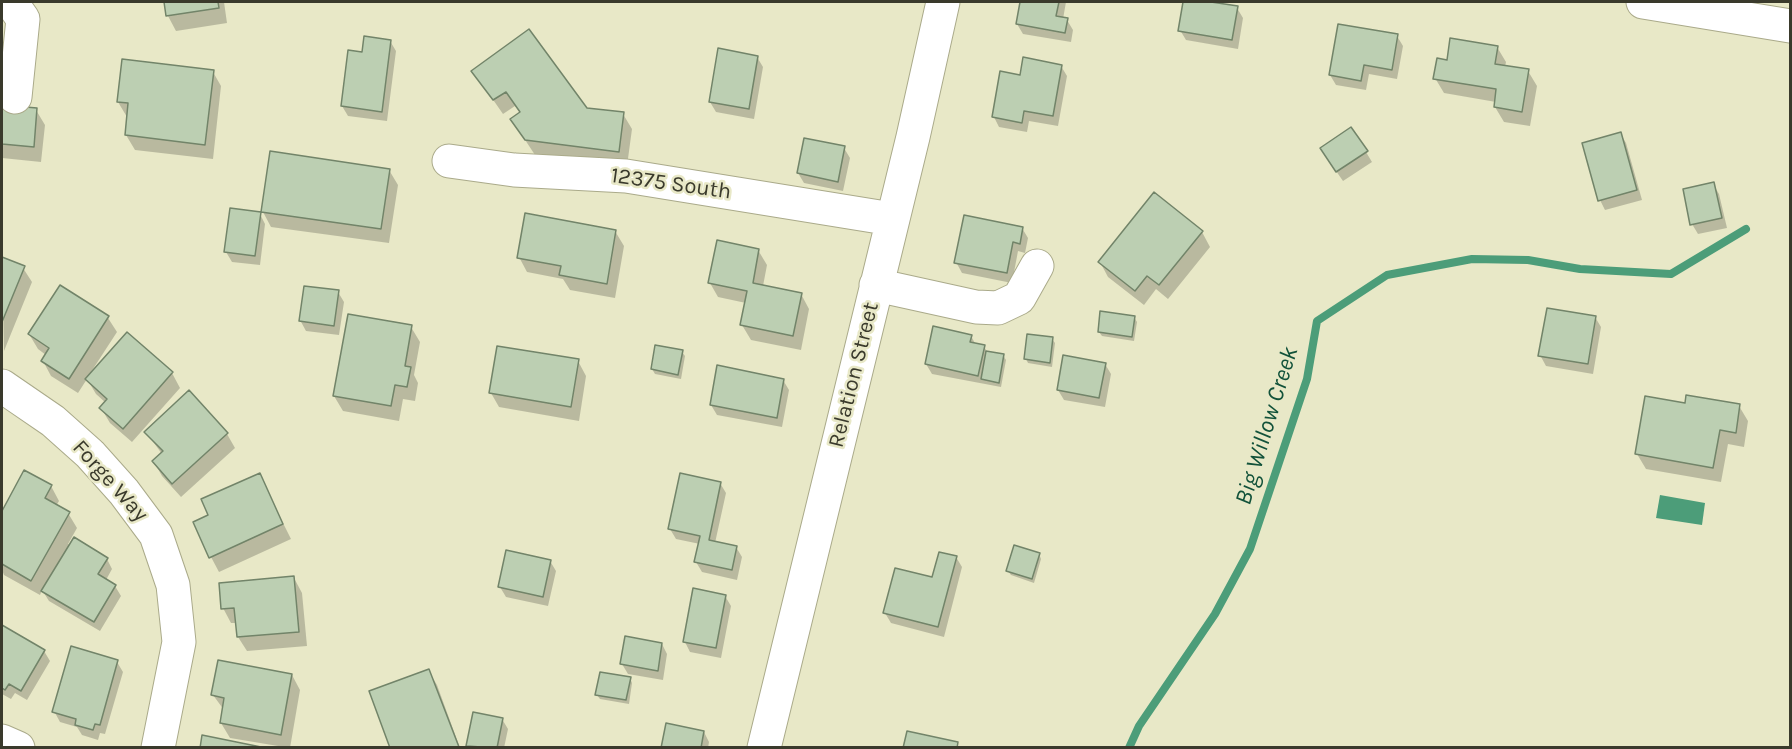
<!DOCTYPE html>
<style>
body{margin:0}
#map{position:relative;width:1792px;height:749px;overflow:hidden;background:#e8e8c7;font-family:Karla,sans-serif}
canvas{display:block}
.frame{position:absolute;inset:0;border:3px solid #3a3a2c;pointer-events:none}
</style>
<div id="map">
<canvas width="1792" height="749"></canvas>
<div class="frame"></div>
</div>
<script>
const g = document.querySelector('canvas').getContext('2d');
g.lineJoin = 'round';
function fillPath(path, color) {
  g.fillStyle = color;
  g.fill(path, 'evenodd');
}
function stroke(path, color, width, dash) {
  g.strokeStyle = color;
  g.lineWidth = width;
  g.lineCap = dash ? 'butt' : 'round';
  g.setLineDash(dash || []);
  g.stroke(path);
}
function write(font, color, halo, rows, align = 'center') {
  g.font = font + ' Karla,sans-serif';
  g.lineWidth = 5;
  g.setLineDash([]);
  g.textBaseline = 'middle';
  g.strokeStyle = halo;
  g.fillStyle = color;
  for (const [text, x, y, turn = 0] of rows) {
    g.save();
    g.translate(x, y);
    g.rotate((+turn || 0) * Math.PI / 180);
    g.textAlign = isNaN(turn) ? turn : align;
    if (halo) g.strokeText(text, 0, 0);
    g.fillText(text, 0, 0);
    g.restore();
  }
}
const water = new Path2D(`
 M 1660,495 L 1705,503 L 1702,525 L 1656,518 Z`);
const shadow = new Path2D(`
 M 165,2 L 224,2 L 227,23 L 176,31 L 168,16 Z
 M 1021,2 L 1066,2 L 1063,19 L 1067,20 L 1073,30 L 1071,42 L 1023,34 L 1017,24 Z
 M 1185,2 L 1237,8 L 1243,18 L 1238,49 L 1186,40 L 1180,30 Z
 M 1397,36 L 1403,46 L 1397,79 L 1369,74 L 1366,90 L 1336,85 L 1330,75 Z
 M 390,41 L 396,51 L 387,121 L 348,116 L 342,106 L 363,53 Z
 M 1497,47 L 1506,62 L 1505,67 L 1528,71 L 1537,86 L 1530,126 L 1504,122 L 1495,107 L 1496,102 L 1444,93 L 1435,78 L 1448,62 Z
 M 757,57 L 763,67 L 754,119 L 716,112 L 710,102 Z
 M 1061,66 L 1067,76 L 1058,126 L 1029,121 L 1027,132 L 999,127 L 994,117 L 1021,76 Z
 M 473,71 L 586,109 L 623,114 L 632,129 L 627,166 L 535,155 L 512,120 L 521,113 L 515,106 L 503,114 Z
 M 213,72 L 221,86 L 213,159 L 135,150 L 126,135 L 127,117 L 118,102 Z
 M 2,83 L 8,107 L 36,110 L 45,125 L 41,162 L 2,158 Z
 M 1620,133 L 1626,143 L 1642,200 L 1605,210 L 1600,200 Z
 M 844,148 L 850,158 L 843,191 L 804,183 L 798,173 Z
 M 1366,152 L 1372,162 L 1343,181 L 1327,158 Z
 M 389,170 L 398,185 L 389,243 L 271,227 L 263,212 Z
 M 1713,184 L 1719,194 L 1727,228 L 1698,234 L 1692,224 Z
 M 260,214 L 265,224 L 260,265 L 232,262 L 226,252 Z
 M 1022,228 L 1028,238 L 1025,253 L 1018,251 L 1012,283 L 962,273 L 956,262 Z
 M 615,231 L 624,246 L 615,298 L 570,290 L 563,279 L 527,272 L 519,257 Z
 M 1202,232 L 1210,247 L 1168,299 L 1156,289 L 1144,305 L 1108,277 L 1100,262 Z
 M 758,250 L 767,265 L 763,286 L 801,294 L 809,309 L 801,350 L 751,340 L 742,325 L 746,303 L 718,297 L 710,283 Z
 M 2,258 L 23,268 L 32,282 L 4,351 Z
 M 60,287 L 108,318 L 117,332 L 91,372 L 172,373 L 180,388 L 132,442 L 110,423 L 101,408 L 106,403 L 96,394 L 87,379 L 78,393 L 51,376 L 43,361 L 46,355 L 38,349 L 29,334 Z
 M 338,292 L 344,302 L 339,335 L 306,331 L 300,320 Z
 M 1134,317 L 1137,322 L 1134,341 L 1102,336 L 1099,332 Z
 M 1595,317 L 1601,327 L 1593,374 L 1546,366 L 1540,355 Z
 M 411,327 L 420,342 L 414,375 L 418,383 L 415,401 L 403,399 L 399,421 L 343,411 L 334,396 Z
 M 971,336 L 976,345 L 984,346 L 987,352 L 1003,355 L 1006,360 L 1001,387 L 932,374 L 926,364 Z
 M 1052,339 L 1055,343 L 1052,367 L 1028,363 L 1026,359 Z
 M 682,352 L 685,356 L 681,379 L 655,374 L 652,369 Z
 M 578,361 L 586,376 L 579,421 L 499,407 L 491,393 Z
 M 1105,364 L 1111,374 L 1105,407 L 1064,400 L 1058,390 Z
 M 783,380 L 789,390 L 782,427 L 717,415 L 711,405 Z
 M 1686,404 L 1739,406 L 1748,421 L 1744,447 L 1728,444 L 1721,482 L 1646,469 L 1637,454 Z
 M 146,432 L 227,434 L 235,448 L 181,497 L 162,476 L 154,462 L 162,454 Z
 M 25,472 L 51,486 L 59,501 L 56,506 L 68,513 L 77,528 L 68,544 L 107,559 L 112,569 L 106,580 L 115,586 L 121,596 L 100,631 L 49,601 L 42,590 L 40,595 L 4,575 L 2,570 L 2,514 Z
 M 259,475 L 291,539 L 219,572 L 211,557 L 210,516 Z
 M 720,483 L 726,493 L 715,543 L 736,547 L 742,557 L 737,580 L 702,572 L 696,562 L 700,544 L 676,539 L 670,529 Z
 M 1039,554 L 1041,559 L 1034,583 L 1011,575 L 1008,571 Z
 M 956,557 L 962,567 L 944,637 L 891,623 L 885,613 L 933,579 Z
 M 550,561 L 556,571 L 548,606 L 506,597 L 500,587 Z
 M 294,578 L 302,593 L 307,646 L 247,651 L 238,637 L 237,623 L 231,623 L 223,608 Z
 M 725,596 L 731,606 L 721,658 L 690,652 L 685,642 Z
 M 2,627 L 44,651 L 50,661 L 27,700 L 15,693 L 11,699 L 2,694 Z
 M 662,644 L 667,654 L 663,680 L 628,674 L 622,664 Z
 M 117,662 L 123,672 L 105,734 L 100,733 L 98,740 L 82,735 L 77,727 L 60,722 L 54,711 Z
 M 428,670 L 437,685 L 460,748 L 392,748 Z
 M 292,675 L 300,690 L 290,748 L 230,738 L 221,723 L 224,710 L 213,695 Z
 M 630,678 L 632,683 L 629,704 L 600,699 L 597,695 Z
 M 502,719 L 508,729 L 504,748 L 469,748 Z
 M 704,732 L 709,742 L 708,748 L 662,748 Z`);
const stream = new Path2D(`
 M 1129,748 L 1139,726 L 1215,614 L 1250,549 L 1307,379 L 1317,321 L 1387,275 L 1472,259 L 1528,260 L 1580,269 L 1671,274 L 1746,229`);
const building = new Path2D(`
 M 164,2 L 218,2 L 219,8 L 166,16 Z
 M 1020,2 L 1059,2 L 1056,16 L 1068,18 L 1065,33 L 1016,24 Z
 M 1183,2 L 1211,2 L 1238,6 L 1232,40 L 1178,31 Z
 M 1338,24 L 1398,34 L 1392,70 L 1364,65 L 1361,81 L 1329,75 Z
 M 529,29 L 587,108 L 624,112 L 619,152 L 525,140 L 510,119 L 520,112 L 506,92 L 493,100 L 471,71 Z
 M 364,36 L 391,40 L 382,112 L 341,106 L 348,50 L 362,52 Z
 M 1450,38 L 1498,46 L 1495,64 L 1529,69 L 1522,112 L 1494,107 L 1496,89 L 1433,79 L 1437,58 L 1447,60 Z
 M 718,48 L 758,56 L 749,109 L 709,102 Z
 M 1023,57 L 1062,65 L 1053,116 L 1024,111 L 1022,123 L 992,117 L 1000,71 L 1020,75 Z
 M 122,59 L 214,70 L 205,145 L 125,135 L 128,103 L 117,102 Z
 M 2,105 L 37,108 L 34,147 L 2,144 Z
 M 1351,127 L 1368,151 L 1336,172 L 1320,148 Z
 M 1621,132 L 1637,190 L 1598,201 L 1582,143 Z
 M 804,138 L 845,146 L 838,182 L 797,173 Z
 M 270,151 L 390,169 L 381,229 L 261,212 Z
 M 1714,182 L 1722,218 L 1690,225 L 1683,189 Z
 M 1154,192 L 1203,231 L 1159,285 L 1147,276 L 1135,291 L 1098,262 Z
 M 230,208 L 261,212 L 255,256 L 224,252 Z
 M 525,213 L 616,230 L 607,284 L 559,275 L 561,266 L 517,258 Z
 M 964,215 L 1023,227 L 1020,244 L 1013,242 L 1007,273 L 954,263 Z
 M 717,240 L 759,249 L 753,283 L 802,293 L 793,336 L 740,325 L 747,291 L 708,283 Z
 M 2,257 L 25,266 L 2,322 Z
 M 60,285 L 109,316 L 69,379 L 41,361 L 49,348 L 28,334 Z
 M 304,286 L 339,290 L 334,326 L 299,321 Z
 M 1547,308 L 1596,316 L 1588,364 L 1538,356 Z
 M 1100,311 L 1135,316 L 1132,337 L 1098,332 Z
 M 348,314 L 412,325 L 405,366 L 411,367 L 407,387 L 395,385 L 391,406 L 333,396 Z
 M 933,326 L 972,335 L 970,342 L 985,345 L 978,376 L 925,364 Z
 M 127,332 L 173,372 L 123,429 L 99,408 L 107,399 L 85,379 Z
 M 1027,334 L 1053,337 L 1050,363 L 1024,359 Z
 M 655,345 L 683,350 L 678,375 L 651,369 Z
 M 497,346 L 579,359 L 571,407 L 489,393 Z
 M 986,351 L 1004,354 L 999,383 L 981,379 Z
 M 1063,355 L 1106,363 L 1099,398 L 1057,390 Z
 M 717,365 L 784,379 L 777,418 L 710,405 Z
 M 189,390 L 228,433 L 172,484 L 152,461 L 163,451 L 144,432 Z
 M 1686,395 L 1740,404 L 1736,433 L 1720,430 L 1713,468 L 1635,454 L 1645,396 L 1685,403 Z
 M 24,470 L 52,485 L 45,498 L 70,512 L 31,581 L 2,564 L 2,511 Z
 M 260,473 L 283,524 L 209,558 L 193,522 L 208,515 L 201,499 Z
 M 680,473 L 721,482 L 709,540 L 737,546 L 732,570 L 694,562 L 700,536 L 668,529 Z
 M 74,537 L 108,558 L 98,574 L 116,585 L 94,622 L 41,591 Z
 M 1014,545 L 1040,553 L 1032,579 L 1006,571 Z
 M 506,550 L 551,560 L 543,597 L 498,587 Z
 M 939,552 L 957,556 L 938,627 L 883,613 L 895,568 L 932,577 Z
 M 294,576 L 299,632 L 237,637 L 234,608 L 221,609 L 219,583 Z
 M 693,588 L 726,595 L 716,648 L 683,642 Z
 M 2,625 L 45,650 L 21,691 L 9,684 L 5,690 L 2,688 Z
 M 625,636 L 662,643 L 658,671 L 620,664 Z
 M 71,646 L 118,660 L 100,725 L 95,724 L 93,730 L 75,725 L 76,719 L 52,712 Z
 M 218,660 L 292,674 L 281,735 L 220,723 L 224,698 L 211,695 Z
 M 429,669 L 459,747 L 390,748 L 369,691 Z
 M 600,672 L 631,677 L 626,700 L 595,695 Z
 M 473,712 L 503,718 L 497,748 L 466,746 Z
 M 666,723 L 704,731 L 701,748 L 661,748 Z
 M 907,731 L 958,742 L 957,748 L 903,748 Z
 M 202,735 L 266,748 L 200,748 Z`);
const minor = new Path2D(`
 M 11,2 L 23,19 L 15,97
 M 1643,2 L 1790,26
 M 449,161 L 514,170 L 626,176 L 892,219
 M 876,285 L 976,307 L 998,308 L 1019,298 L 1037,266
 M 2,386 L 53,421 L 90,454 L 124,492 L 156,535 L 173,585 L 179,642 L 158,748
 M 2,741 L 18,748
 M 764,748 L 913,137 L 943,2`);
const streetNames = [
 ["12375 South",671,184,8],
 ["Relation Street",854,375,-76],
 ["Forge Way",110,481,48]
];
const waterNames = [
 ["Big Willow Creek",1267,426,-73]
];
fillPath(water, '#4c9d79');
fillPath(shadow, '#0003');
stroke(stream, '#4c9d79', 8);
fillPath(building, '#bccfb2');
stroke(building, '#728469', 1.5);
stroke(minor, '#aaaa8a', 35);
stroke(minor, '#fff', 33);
write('22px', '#3a3a2c', '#e8e8c7', streetNames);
write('italic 24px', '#12523a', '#e8e8c7', waterNames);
</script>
